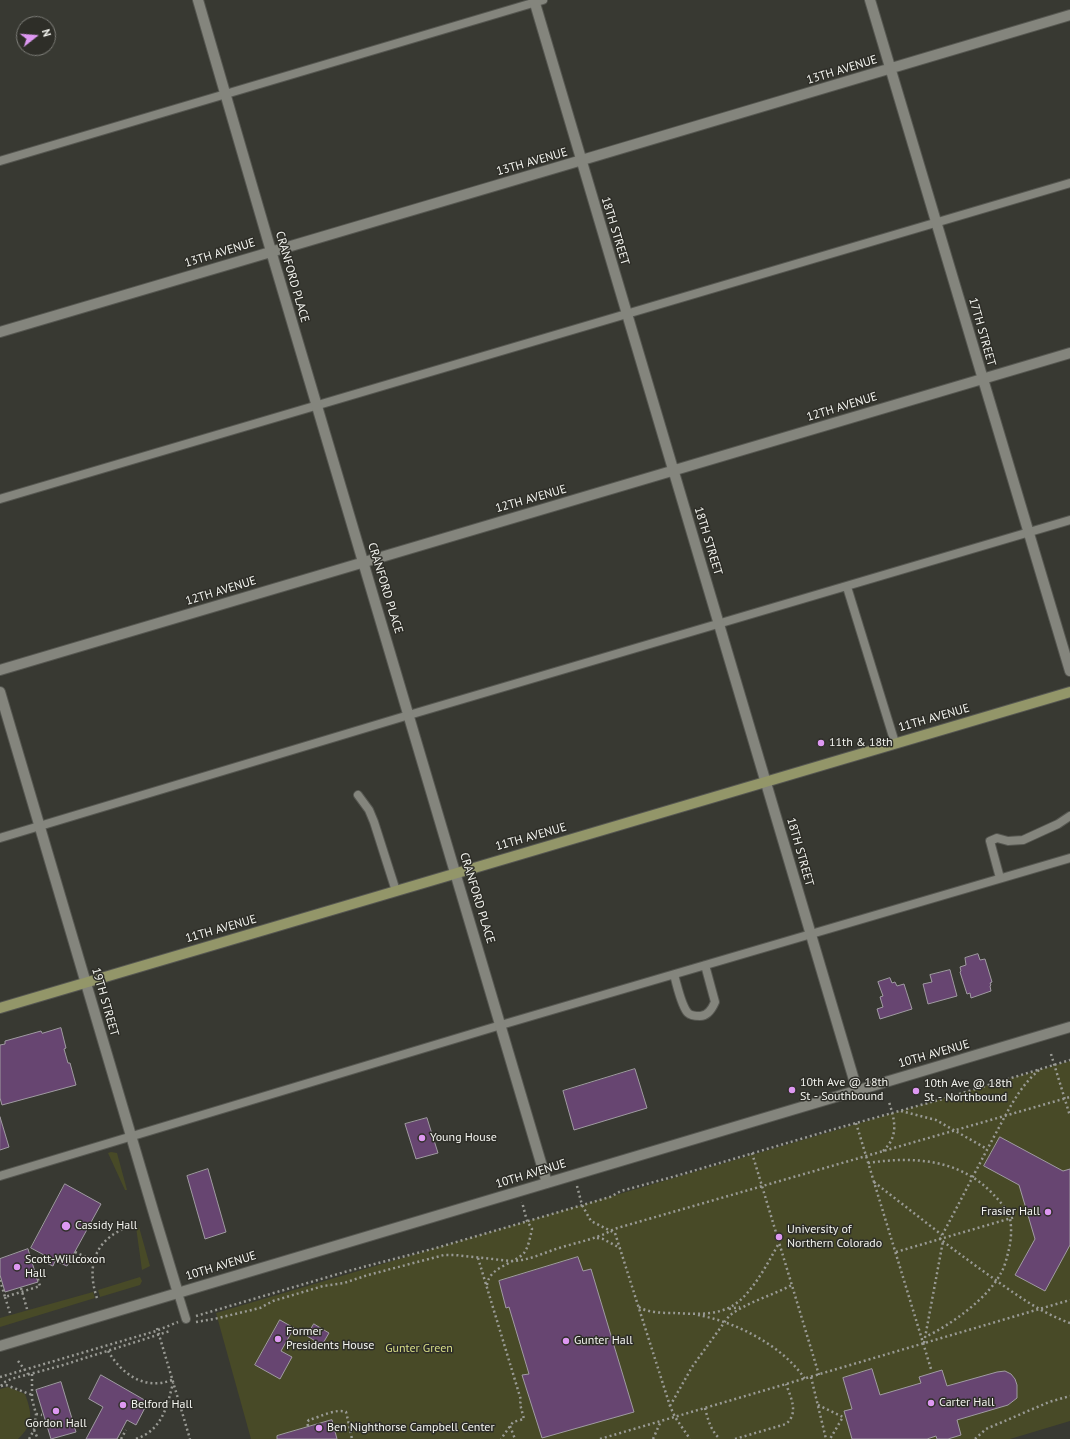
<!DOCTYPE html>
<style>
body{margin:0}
#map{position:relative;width:1070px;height:1439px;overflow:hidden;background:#383932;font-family:"PT Sans",sans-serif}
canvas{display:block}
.north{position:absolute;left:16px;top:16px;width:40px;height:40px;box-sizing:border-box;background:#2e2e28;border:1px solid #7d7d78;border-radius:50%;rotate:73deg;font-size:11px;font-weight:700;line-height:16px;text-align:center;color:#f3f4ef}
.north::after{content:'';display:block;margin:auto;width:14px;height:18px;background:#de98f2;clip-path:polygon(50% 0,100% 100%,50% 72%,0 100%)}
</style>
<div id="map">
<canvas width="1070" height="1439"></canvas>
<div class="north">N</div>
</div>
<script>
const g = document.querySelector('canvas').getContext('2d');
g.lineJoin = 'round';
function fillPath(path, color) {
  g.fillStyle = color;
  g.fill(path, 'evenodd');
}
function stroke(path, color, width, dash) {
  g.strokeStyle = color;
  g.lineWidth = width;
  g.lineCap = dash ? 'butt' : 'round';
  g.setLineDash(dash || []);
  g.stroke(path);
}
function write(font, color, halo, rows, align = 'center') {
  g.font = font + ' "PT Sans",sans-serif';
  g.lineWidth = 3;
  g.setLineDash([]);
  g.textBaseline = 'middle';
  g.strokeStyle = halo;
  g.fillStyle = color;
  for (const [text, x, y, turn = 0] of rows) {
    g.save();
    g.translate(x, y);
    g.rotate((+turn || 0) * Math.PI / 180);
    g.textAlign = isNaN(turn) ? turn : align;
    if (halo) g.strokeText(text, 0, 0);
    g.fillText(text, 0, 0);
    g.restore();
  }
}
const green = new Path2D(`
 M 1070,1061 L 1070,1421 L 1010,1439 L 251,1439 L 216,1313 Z
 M 111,1152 L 117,1153 L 127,1190 L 125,1190 L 108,1153 Z
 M 136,1227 L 139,1227 L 150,1266 L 142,1270 Z
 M 140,1277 L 142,1281 L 140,1285 L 100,1297 L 98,1290 Z
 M 93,1292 L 95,1298 L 0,1327 L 0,1318 Z
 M 8,1387 L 25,1394 C 32,1413 34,1424 18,1439 L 0,1439 L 0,1389 Z`);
const building = new Path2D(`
 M 978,954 L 980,960 L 985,959 L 992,982 L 990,983 L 991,985 L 990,986 L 991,991 L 971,998 L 970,993 L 967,994 L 960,972 L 961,971 L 960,967 L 966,965 L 965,958 Z
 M 950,970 L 957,996 L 928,1004 L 923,984 L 932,982 L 930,975 Z
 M 890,978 L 892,983 L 895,982 L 897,986 L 904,984 L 912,1009 L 880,1019 L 877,1009 L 883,1007 L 880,997 L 883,996 L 878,982 Z
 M 61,1028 L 66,1048 L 64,1049 L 68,1063 L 70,1063 L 76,1085 L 2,1105 L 0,1098 L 0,1045 L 5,1044 L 5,1041 L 41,1031 L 42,1033 Z
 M 635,1069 L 647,1108 L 574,1130 L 563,1091 Z
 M 0,1117 L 9,1147 L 0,1150 Z
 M 427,1118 L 438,1153 L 416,1159 L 405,1124 Z
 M 1000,1137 L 1063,1171 L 1070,1169 L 1070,1245 L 1045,1291 L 1015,1275 L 1035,1239 L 1019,1185 L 984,1166 Z
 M 208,1169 L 226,1232 L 205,1239 L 187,1176 Z
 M 65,1184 L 101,1204 L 67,1266 L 55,1261 L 53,1266 L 42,1261 L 44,1255 L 31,1248 Z
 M 28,1249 L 38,1282 L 5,1292 L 0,1275 L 0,1259 Z
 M 578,1257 L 583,1271 L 591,1269 L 634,1412 L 542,1438 L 522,1375 L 529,1374 L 509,1307 L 506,1308 L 499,1281 Z
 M 280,1320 L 294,1328 L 281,1351 L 292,1357 L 280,1379 L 255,1365 Z
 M 314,1324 L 329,1333 L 322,1345 L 307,1336 Z
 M 872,1369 L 880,1395 L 921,1383 L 919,1377 L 942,1370 L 947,1386 L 997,1372 L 1005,1371 L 1011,1374 L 1015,1379 L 1017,1385 L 1017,1398 L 1008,1405 L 957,1420 L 961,1435 L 948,1439 L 937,1439 L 936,1436 L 927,1439 L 852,1439 L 844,1411 L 852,1409 L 843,1378 Z
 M 101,1375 L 148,1402 L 136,1425 L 127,1420 L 117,1439 L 86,1439 L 103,1407 L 89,1399 Z
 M 61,1382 L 76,1432 L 51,1439 L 36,1390 Z
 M 332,1420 L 337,1439 L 277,1439 L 277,1436 Z`);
const path = new Path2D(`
 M 1051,1054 L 1070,1116
 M 1039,1070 C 1019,1087 1008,1111 996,1133 C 977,1168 959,1204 940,1239 C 957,1252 973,1264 990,1276 C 1015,1294 1041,1313 1070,1323
 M 901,1111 L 936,1120 L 987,1149
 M 856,1123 L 931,1369
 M 883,1151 C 899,1136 895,1121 889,1102
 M 752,1153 L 819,1375
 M 868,1163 C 913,1156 960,1159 993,1194 C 1000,1201 1007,1210 1010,1219 C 1012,1229 1011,1240 1009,1249 C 1007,1257 1005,1266 1001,1273 C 988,1298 951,1325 925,1337
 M 874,1182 L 942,1235
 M 577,1186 L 582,1205 L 591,1221 L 615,1233 L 670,1406 L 675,1417 L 690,1439
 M 597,1238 L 603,1239 L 620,1248
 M 75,1252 L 94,1261
 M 896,1252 L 1015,1217
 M 478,1258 L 521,1400 L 520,1404 L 524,1419 L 513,1422 L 501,1439
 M 0,1280 L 5,1297 L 40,1286 L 37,1276
 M 487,1285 C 489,1267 514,1264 524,1253 C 529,1246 530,1237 532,1229 L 527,1221 L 522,1202
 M 21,1288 L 27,1309
 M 5,1297 L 10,1313
 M 97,1298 C 85,1263 97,1236 134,1225
 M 639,1307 C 648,1313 664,1313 675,1313 C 693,1314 715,1316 732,1306 C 751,1296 769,1261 779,1243
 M 729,1309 L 740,1307
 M 698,1315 C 736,1322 783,1346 805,1379
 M 196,1316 L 348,1271 L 436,1248 L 610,1197 L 621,1191 L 676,1176 L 831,1130 L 946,1098 L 1070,1060
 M 196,1322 L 214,1319 L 260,1308 L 273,1301 L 323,1286 L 344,1283 L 368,1275 L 444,1255 L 455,1255 L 511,1261 C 528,1261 543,1253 559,1248 C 578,1242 597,1239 614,1229 L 1070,1097
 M 157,1328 L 190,1439
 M 924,1343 L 943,1241
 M 108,1351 C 121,1373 144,1391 172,1380
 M 18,1361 L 28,1374
 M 0,1377 L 156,1331 L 178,1322
 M 811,1377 L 826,1439
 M 1,1386 L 3,1383 L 11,1379 L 60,1366 L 170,1331
 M 1,1386 L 6,1385 L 32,1395
 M 818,1405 L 843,1417 L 830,1439
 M 670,1406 L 692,1367 L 729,1316 C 747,1302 771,1296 792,1285
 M 705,1408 C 708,1420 711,1431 720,1439
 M 36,1414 L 42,1415
 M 308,1426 L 307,1422 L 309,1420 C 320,1417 336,1408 346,1412 L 347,1416 L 352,1439
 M 510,1426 L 515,1439
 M 34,1430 L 38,1439
 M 29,1439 L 34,1430 L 36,1414 L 32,1399 L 32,1373
 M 121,1439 L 126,1430
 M 136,1439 C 162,1430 167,1407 173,1383
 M 600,1439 L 1070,1300
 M 653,1439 L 661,1421
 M 735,1439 L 786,1424 C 799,1413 791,1398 786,1384
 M 975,1439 L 986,1429 L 1049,1402 L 1070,1396`);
const lane = new Path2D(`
 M 0,161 L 543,0
 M 0,499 L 1070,183
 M 847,587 L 895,743
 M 358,795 L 369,810 L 374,822 L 396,891
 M 0,838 L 409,715 L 1070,520
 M 1000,878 L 990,841 L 997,838 L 1008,841 L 1023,840 L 1058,824 L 1070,816
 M 674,975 C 677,984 681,1006 688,1013 C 691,1016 696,1016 700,1016 C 708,1016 712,1009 715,1002 L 705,965
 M 0,1176 L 501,1025 L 1070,858
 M 178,1293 L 186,1319`);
const street = new Path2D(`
 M 198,0 L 271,251 L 547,1183
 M 534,0 L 857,1090
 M 870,0 L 1070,671
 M 0,332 C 356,226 714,122 1070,15
 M 0,670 L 1070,353
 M 0,692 C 59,892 117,1093 178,1293
 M 0,1346 L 1070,1027`);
const secondary = new Path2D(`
 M 0,1008 L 1070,692`);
const markers = [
 [821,743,4,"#de98f2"],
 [792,1090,4,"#de98f2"],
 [916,1091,4,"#de98f2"],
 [422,1138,4,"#de98f2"],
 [1048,1212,4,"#de98f2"],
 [66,1226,5,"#de98f2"],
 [779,1237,4,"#de98f2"],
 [17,1267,4,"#de98f2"],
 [278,1339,4,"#de98f2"],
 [566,1341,4,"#de98f2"],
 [931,1403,4,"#de98f2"],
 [123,1405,4,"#de98f2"],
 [56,1411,4,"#de98f2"],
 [319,1428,4,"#de98f2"]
];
const streetNames = [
 ["13TH AVENUE",842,70,-17],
 ["13TH AVENUE",532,162,-16],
 ["18TH STREET",615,231,73],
 ["13TH AVENUE",220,253,-17],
 ["CRANFORD PLACE",292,277,74],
 ["17TH STREET",982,332,74],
 ["12TH AVENUE",842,407,-17],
 ["12TH AVENUE",531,499,-16],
 ["18TH STREET",708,541,73],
 ["CRANFORD PLACE",385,588,73],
 ["12TH AVENUE",221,591,-17],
 ["11TH AVENUE",934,718,-16],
 ["11TH AVENUE",531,837,-16],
 ["18TH STREET",800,852,74],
 ["CRANFORD PLACE",477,898,73],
 ["11TH AVENUE",221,929,-16],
 ["19TH STREET",105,1002,74],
 ["10TH AVENUE",934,1054,-16],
 ["10TH AVENUE",531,1174,-17],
 ["10TH AVENUE",221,1266,-17]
];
const poiNames = [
 ["11th & 18th",829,743],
 ["10th Ave @ 18th",800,1083],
 ["St - Southbound",800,1097],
 ["10th Ave @ 18th",924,1084],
 ["St - Northbound",924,1098],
 ["Young House",430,1138],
 ["Frasier Hall",1040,1212,"right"],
 ["Cassidy Hall",75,1226],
 ["University of",787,1230],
 ["Northern Colorado",787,1244],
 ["Scott-Willcoxon",25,1260],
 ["Hall",25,1274],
 ["Former",286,1332],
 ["Presidents House",286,1346],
 ["Gunter Hall",574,1341],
 ["Carter Hall",939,1403],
 ["Belford Hall",131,1405],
 ["Gordon Hall",56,1424,"center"],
 ["Ben Nighthorse Campbell Center",327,1428]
];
const parkNames = [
 ["Gunter Green",419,1349]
];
fillPath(green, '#484a27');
fillPath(building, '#674571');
stroke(building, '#a09ba2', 1);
stroke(lane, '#565751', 10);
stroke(street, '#565751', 12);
stroke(secondary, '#565751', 12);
stroke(path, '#999a94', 2.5, [2, 3]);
stroke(lane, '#84857d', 8);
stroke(street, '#84857d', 10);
stroke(secondary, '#939669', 10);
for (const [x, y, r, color] of markers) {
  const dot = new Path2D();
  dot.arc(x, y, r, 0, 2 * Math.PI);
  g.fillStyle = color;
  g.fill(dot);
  stroke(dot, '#2e2e28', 1.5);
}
write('12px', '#f3f4ef', '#2e2e28', streetNames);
write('12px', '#f3f4ef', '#2e2e28', poiNames, 'left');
write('12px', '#d8de87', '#2e2e28', parkNames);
</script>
